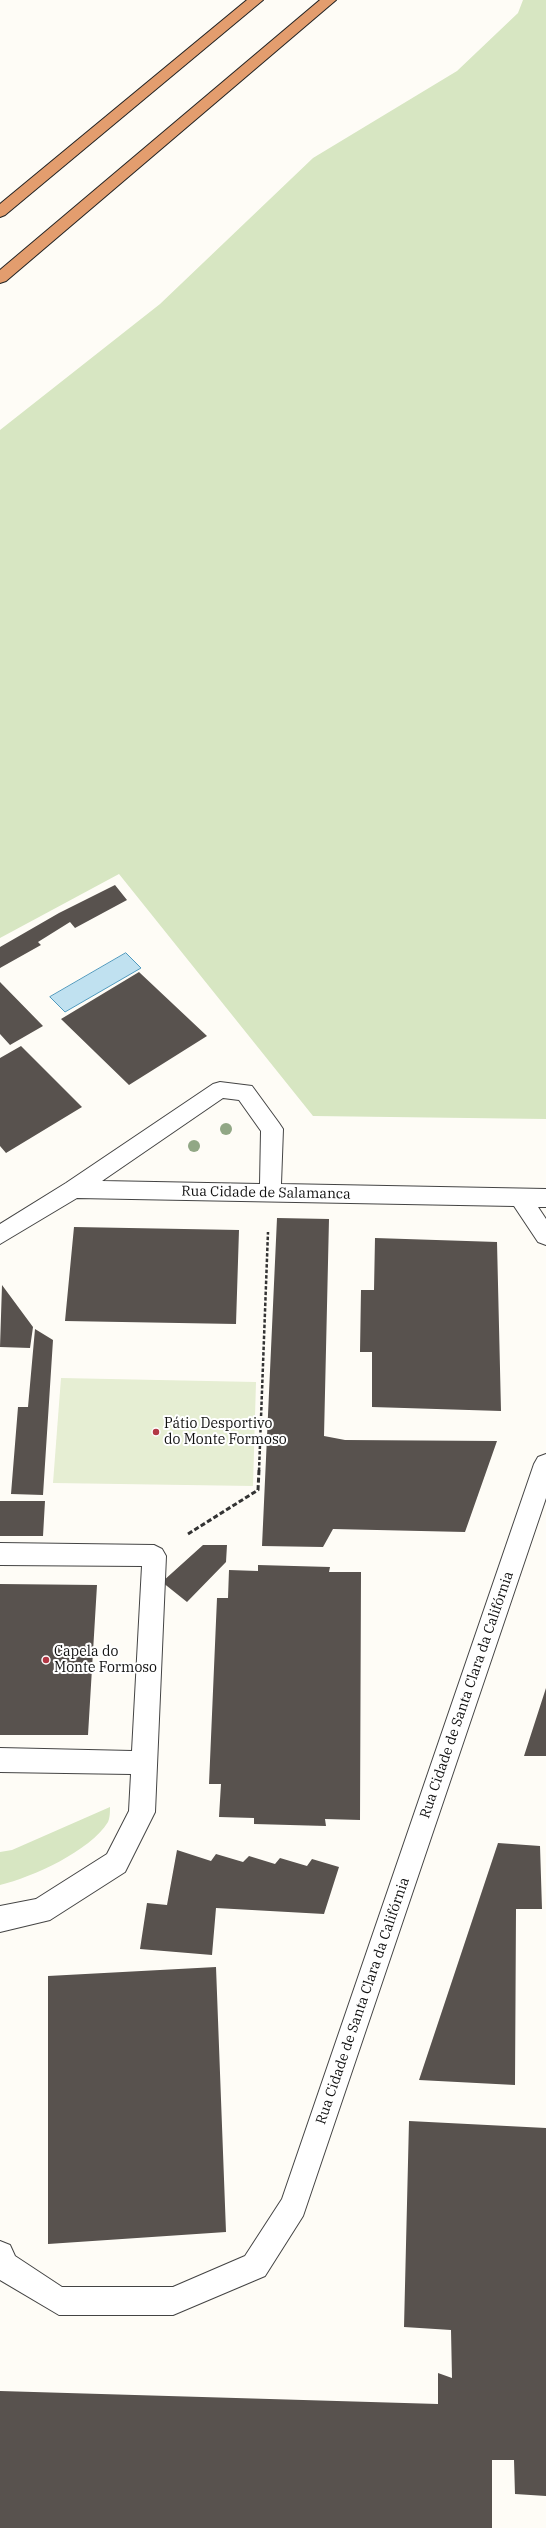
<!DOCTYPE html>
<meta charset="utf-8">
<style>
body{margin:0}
canvas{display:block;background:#fefcf6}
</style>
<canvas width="546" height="2528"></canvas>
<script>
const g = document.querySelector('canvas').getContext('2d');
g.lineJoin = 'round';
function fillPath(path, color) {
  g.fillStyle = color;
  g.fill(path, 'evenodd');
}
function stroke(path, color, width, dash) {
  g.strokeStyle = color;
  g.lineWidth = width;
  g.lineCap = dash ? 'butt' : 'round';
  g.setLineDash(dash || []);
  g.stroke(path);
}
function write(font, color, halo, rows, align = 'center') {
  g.font = font + ' "IBM Plex Serif",serif';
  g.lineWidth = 4;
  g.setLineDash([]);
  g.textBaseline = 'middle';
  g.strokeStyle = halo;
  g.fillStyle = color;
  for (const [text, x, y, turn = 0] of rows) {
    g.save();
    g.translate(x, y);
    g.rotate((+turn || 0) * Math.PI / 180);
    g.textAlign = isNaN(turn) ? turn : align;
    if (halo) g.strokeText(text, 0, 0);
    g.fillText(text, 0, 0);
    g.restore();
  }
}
const green = new Path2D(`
 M 523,0 L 546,0 L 546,1119 L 313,1116 L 119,874 L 0,938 L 0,430 L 160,304 L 313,158 L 457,71 L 518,13 Z
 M 110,1807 C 110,1811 110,1818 108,1822 C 90,1851 33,1877 0,1885 L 0,1852 L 12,1850 Z`);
const pitch = new Path2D(`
 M 61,1378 L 256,1382 L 253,1486 L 53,1483 Z`);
const water = new Path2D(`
 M 126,953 L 141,968 L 65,1012 L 50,997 Z`);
const building = new Path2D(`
 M 115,885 L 127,900 L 75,928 L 70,922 L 38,942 L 41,945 L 0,968 L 0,947 L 59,913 Z
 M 139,972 L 207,1036 L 129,1085 L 61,1019 Z
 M 0,982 L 43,1026 L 10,1045 L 0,1034 Z
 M 21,1046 L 82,1107 L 6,1153 L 0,1146 L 0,1058 Z
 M 277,1218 L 329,1219 L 324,1436 L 345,1440 L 497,1441 L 465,1532 L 333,1529 L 323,1547 L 262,1546 Z
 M 74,1227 L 239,1230 L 236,1324 L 65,1321 Z
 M 375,1238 L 497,1242 L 501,1411 L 372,1407 L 372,1352 L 360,1352 L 361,1290 L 374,1290 Z
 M 2,1285 L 33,1327 L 30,1348 L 0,1347 Z
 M 35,1329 L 53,1340 L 43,1495 L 11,1494 L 18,1407 L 28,1407 Z
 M 0,1501 L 45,1501 L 43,1536 L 0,1536 Z
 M 203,1545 L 227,1545 L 226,1562 L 187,1602 L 162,1582 Z
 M 258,1565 L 330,1567 L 329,1572 L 361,1572 L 360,1820 L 325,1819 L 326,1826 L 254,1824 L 254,1818 L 219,1817 L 221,1784 L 209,1784 L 217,1598 L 228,1598 L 229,1570 L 258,1571 Z
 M 0,1584 L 97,1585 L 88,1735 L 0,1735 Z
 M 546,1688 L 546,1756 L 524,1756 Z
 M 498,1843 L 540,1846 L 542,1909 L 516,1909 L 515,2085 L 419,2080 Z
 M 177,1850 L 211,1861 L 216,1854 L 243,1862 L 249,1856 L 275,1864 L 280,1858 L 307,1866 L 312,1859 L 339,1867 L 324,1914 L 216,1908 L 212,1955 L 140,1949 L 147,1903 L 167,1905 Z
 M 216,1967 L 226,2232 L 48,2244 L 48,1976 Z
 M 409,2121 L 546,2128 L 546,2496 L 515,2494 L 514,2460 L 492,2460 L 492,2528 L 0,2528 L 0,2391 L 438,2404 L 438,2373 L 452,2378 L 451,2330 L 404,2327 Z`);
const pathFar1 = new Path2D(`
 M 259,1471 L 268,1232`);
const path = new Path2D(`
 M 188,1534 L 258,1490 L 259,1470`);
const minor = new Path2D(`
 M 220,1082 L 252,1086 L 279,1123 L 283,1129 L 281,1184 L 546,1189 L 546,1207 L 538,1207 L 546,1219 L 546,1245 L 538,1242 L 514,1206 L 77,1198 L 0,1244 L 0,1224 L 66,1183 L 213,1084 ZM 223,1098 L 239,1100 L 261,1131 L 260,1184 L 102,1181 Z
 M 546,1454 L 546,1498 L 303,2216 L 265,2276 L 173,2315 L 59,2315 L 0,2280 L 0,2241 L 10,2245 L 15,2256 L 62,2287 L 173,2287 L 245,2256 L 282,2199 L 534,1464 L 538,1457 Z
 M 0,1543 L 154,1545 L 162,1549 L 166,1556 L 155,1812 L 125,1872 L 50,1920 L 0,1932 L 0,1906 L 36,1899 L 107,1854 L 129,1811 L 131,1774 L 0,1772 L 0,1748 L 132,1751 L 142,1566 L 0,1565 Z`);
const highway = new Path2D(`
 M 247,0 L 263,0 L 5,215 L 0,217 L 0,204 Z
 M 320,0 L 336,0 L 6,281 L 0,283 L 0,270 Z`);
const trees = [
 [226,1129],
 [194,1146]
];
const markers = [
 [156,1432,4,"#b23845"],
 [46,1660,4,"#b23845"]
];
const streetNames = [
 ["Rua Cidade de Salamanca",266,1193,1],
 ["Rua Cidade de Santa Clara da Califórnia",467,1695,-71],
 ["Rua Cidade de Santa Clara da Califórnia",363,2001,-71]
];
const poiNames = [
 ["Pátio Desportivo",164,1424],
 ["do Monte Formoso",164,1440],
 ["Capela do",54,1652],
 ["Monte Formoso",54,1668]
];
fillPath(green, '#d7e6c2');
fillPath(pitch, '#e6eed3');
fillPath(water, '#c0e1f0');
stroke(water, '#4f99be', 1);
fillPath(building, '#58524e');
stroke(minor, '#444', 2);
stroke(highway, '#222', 2);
stroke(pathFar1, '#333', 2.5, [3.5, 2]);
stroke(path, '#333', 3, [5, 2.5]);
fillPath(minor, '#fff');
fillPath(highway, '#e39d6e');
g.fillStyle = '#91a785';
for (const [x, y] of trees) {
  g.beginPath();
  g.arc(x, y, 6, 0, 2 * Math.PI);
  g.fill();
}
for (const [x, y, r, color] of markers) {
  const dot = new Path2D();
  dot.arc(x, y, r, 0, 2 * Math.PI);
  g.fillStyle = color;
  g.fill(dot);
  stroke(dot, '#fff', 1.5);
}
write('14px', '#111', '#fff', streetNames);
write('14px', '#111', '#fff', poiNames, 'left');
</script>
